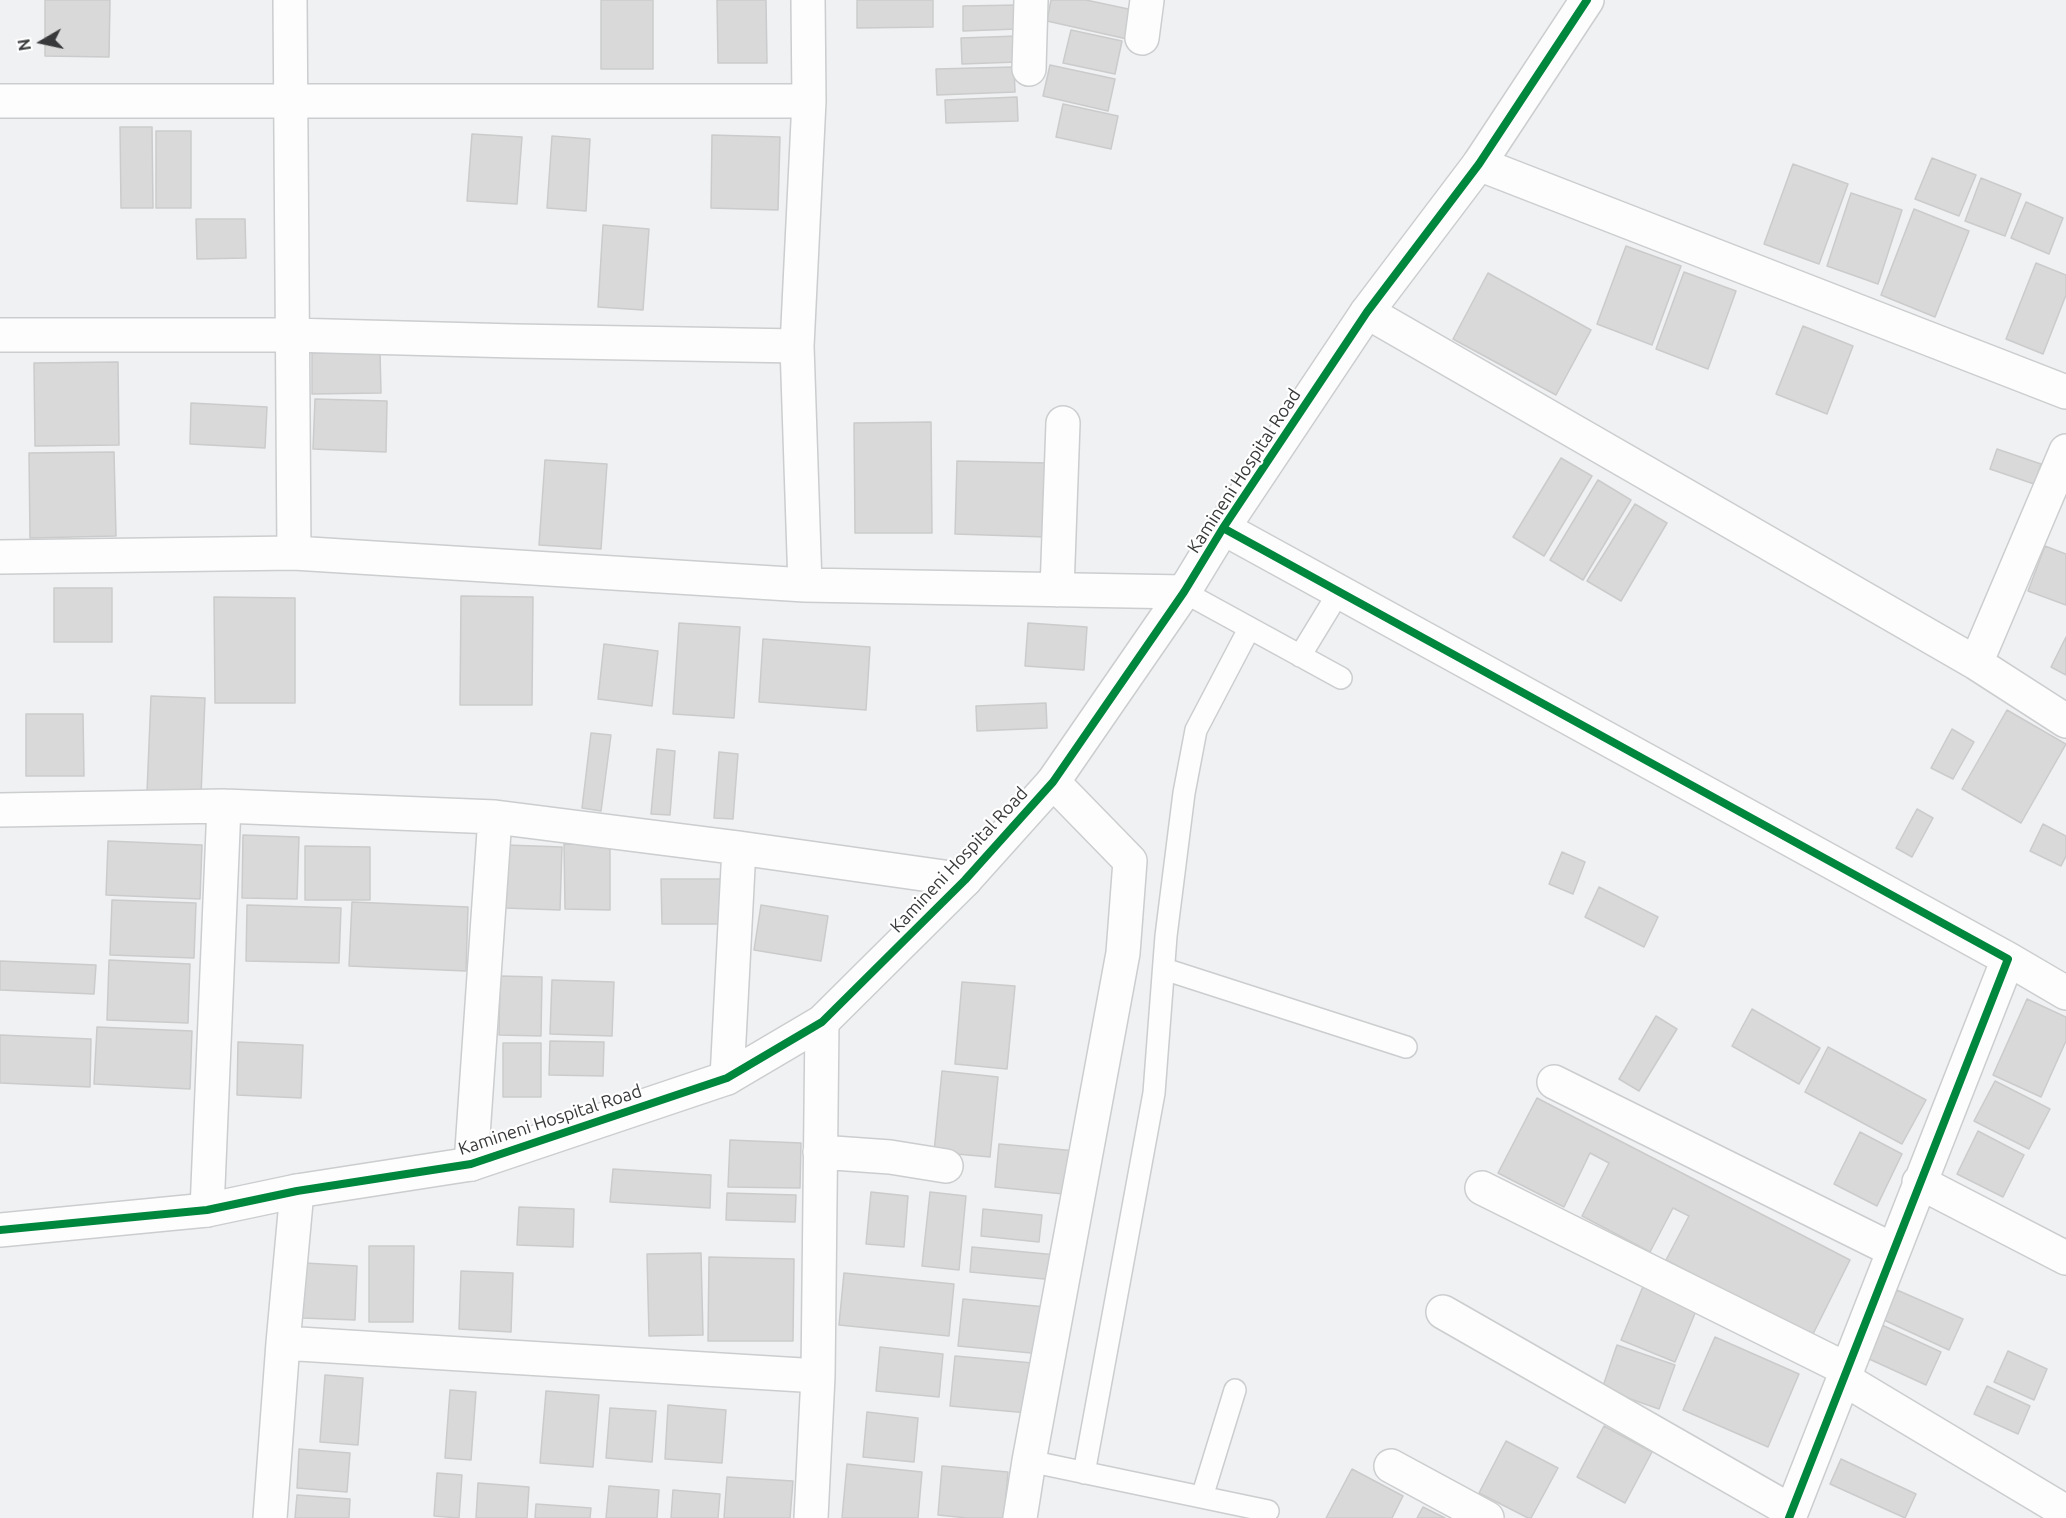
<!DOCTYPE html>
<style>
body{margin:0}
#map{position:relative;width:2066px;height:1518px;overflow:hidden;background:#eff1f3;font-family:Ubuntu,sans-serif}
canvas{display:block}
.north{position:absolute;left:12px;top:12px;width:60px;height:60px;-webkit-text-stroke:4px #fff;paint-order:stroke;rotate:261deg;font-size:16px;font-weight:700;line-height:24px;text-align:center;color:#37393a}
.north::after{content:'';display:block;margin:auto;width:21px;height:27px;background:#37393a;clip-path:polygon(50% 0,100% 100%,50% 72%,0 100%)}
</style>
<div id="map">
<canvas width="2066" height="1518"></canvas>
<div class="north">N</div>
</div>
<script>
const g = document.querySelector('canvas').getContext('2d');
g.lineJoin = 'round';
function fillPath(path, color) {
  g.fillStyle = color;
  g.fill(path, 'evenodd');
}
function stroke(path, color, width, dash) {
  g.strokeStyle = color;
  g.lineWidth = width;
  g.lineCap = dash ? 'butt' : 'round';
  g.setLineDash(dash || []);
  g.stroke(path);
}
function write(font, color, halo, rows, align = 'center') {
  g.font = font + ' Ubuntu,sans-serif';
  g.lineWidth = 4.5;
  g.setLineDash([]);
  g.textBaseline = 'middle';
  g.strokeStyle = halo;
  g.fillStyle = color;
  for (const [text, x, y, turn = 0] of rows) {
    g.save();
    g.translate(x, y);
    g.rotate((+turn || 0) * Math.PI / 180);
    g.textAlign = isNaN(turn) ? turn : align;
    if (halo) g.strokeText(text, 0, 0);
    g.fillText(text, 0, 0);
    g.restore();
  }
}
const building = new Path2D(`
 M 45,0 L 110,0 L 109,57 L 45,56 Z
 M 601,0 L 653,0 L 653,69 L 601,69 Z
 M 717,0 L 766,0 L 767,63 L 718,63 Z
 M 857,0 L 933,0 L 933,27 L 857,28 Z
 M 1051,0 L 1086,0 L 1133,10 L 1127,39 L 1047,21 Z
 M 1017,5 L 1017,29 L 963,31 L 963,6 Z
 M 1071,30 L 1122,41 L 1115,74 L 1063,63 Z
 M 1017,36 L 1017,62 L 962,64 L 961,38 Z
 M 1050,65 L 1115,79 L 1108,111 L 1043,96 Z
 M 1014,67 L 1015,92 L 937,95 L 936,69 Z
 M 1017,97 L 1018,121 L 946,123 L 945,100 Z
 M 1063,104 L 1118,116 L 1111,149 L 1056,137 Z
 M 120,127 L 152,127 L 153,208 L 121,208 Z
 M 156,131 L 191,131 L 191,208 L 156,208 Z
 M 472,134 L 522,137 L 517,204 L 467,201 Z
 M 712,135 L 780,137 L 778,210 L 711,208 Z
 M 552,136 L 590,139 L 586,211 L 547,208 Z
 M 1932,158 L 1976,175 L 1959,216 L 1915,199 Z
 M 1793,164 L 1848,184 L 1819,264 L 1764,244 Z
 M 1981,178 L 2021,194 L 2005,236 L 1965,221 Z
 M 1851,193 L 1902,210 L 1878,284 L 1827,266 Z
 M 2026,202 L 2063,218 L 2049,254 L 2011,238 Z
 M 1914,209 L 1969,231 L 1935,317 L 1881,295 Z
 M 196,219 L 245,219 L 246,258 L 197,259 Z
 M 603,225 L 649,229 L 643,310 L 598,307 Z
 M 1626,246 L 1681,266 L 1652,345 L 1597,324 Z
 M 2036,263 L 2066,275 L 2066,295 L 2043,354 L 2006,339 Z
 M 1684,272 L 1736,291 L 1708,369 L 1656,349 Z
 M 1488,273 L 1591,330 L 1556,395 L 1453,339 Z
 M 1803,326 L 1853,346 L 1827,414 L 1776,394 Z
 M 380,352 L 381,393 L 312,394 L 312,353 Z
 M 118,362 L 119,445 L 35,446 L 34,363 Z
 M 315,399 L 387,401 L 386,452 L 313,449 Z
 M 191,403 L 267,407 L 265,448 L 190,444 Z
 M 931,422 L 932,533 L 855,533 L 854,423 Z
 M 1997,449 L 2041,464 L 2034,484 L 1990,469 Z
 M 114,452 L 116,536 L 30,538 L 29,453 Z
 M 1561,458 L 1592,476 L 1544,556 L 1513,537 Z
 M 545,460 L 607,464 L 601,549 L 539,545 Z
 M 957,461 L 1047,463 L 1045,537 L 955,534 Z
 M 1598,480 L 1631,500 L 1583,580 L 1550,560 Z
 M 1635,504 L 1667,523 L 1621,601 L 1587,581 Z
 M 2045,546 L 2066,554 L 2066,605 L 2028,591 Z
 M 54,588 L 112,588 L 112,642 L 54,642 Z
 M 461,596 L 533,597 L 532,705 L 460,705 Z
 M 214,597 L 295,598 L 295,703 L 215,703 Z
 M 679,623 L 740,627 L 734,718 L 673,714 Z
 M 1028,623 L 1087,627 L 1084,670 L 1025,666 Z
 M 2066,637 L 2066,675 L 2051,667 Z
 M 763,639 L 870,647 L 866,710 L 759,702 Z
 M 604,644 L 658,651 L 652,706 L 598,699 Z
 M 151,696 L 205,698 L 201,795 L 147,792 Z
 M 1046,703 L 1047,728 L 977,731 L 976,706 Z
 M 2007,710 L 2066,744 L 2021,823 L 1962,789 Z
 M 26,714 L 83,714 L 84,776 L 26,776 Z
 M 1952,729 L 1974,742 L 1953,779 L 1931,768 Z
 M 591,733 L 611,735 L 601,811 L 582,808 Z
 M 657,749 L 675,751 L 670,815 L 651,814 Z
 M 719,752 L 738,754 L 733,819 L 714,818 Z
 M 1917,809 L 1933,818 L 1912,857 L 1896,848 Z
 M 2043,824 L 2066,836 L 2066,856 L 2061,866 L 2030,851 Z
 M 243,835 L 299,837 L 297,899 L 242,898 Z
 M 108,841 L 202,845 L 200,899 L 106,895 Z
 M 564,844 L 610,845 L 610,910 L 565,909 Z
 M 507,845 L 562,847 L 560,910 L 505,908 Z
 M 305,846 L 370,847 L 370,900 L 305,900 Z
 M 1562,852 L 1585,862 L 1573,894 L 1549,884 Z
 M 661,879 L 729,879 L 729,924 L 662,924 Z
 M 1599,887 L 1658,917 L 1644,947 L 1585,917 Z
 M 112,900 L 196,903 L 194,958 L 110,955 Z
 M 352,902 L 468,907 L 466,971 L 349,966 Z
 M 247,905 L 341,908 L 339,963 L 246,961 Z
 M 761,905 L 828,916 L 821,961 L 754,950 Z
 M 109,960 L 190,964 L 188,1023 L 107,1020 Z
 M 0,961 L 96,965 L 94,994 L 0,990 Z
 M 500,976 L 542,977 L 541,1036 L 499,1035 Z
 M 552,980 L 614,982 L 612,1036 L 550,1034 Z
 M 962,982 L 1015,986 L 1007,1069 L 955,1064 Z
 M 2027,999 L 2066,1017 L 2066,1041 L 2041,1097 L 1993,1075 Z
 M 1752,1009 L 1820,1048 L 1799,1084 L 1732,1046 Z
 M 1656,1016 L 1677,1029 L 1639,1091 L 1619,1079 Z
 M 97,1027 L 192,1031 L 190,1089 L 94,1084 Z
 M 0,1035 L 91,1039 L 90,1087 L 0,1083 Z
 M 550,1041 L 604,1042 L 603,1076 L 549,1075 Z
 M 238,1042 L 303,1045 L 301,1098 L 237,1095 Z
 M 503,1043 L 541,1043 L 541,1097 L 503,1097 Z
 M 1828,1047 L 1926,1100 L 1902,1144 L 1805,1092 Z
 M 942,1071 L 998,1077 L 990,1157 L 934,1152 Z
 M 1995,1081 L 2050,1109 L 2029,1149 L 1974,1121 Z
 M 1537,1098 L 1850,1260 L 1812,1336 L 1666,1260 L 1689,1216 L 1673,1208 L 1650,1252 L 1582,1216 L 1609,1163 L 1590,1153 L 1564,1207 L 1498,1173 Z
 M 1978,1131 L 2024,1155 L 2003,1197 L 1957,1174 Z
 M 1860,1132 L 1902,1154 L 1877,1206 L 1834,1184 Z
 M 730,1140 L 801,1143 L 800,1188 L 728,1187 Z
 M 999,1144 L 1077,1151 L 1073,1195 L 995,1187 Z
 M 613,1169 L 711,1175 L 710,1208 L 610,1202 Z
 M 871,1192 L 908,1196 L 904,1247 L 866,1244 Z
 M 930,1192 L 966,1196 L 959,1270 L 922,1266 Z
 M 727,1193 L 796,1195 L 795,1222 L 726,1220 Z
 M 519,1207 L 574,1209 L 573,1247 L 517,1245 Z
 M 983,1209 L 1042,1215 L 1039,1242 L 981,1236 Z
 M 369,1246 L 414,1246 L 413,1322 L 369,1322 Z
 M 972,1247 L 1057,1255 L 1055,1280 L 970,1272 Z
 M 701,1253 L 703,1335 L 649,1336 L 647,1254 Z
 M 709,1257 L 794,1259 L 793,1341 L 708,1341 Z
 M 305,1263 L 357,1266 L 355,1320 L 302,1318 Z
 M 461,1271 L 513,1273 L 511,1332 L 459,1329 Z
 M 844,1273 L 954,1284 L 949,1336 L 839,1325 Z
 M 1644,1284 L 1698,1306 L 1675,1362 L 1621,1340 Z
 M 1897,1290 L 1963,1319 L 1949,1350 L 1884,1320 Z
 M 963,1299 L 1046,1307 L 1042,1354 L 958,1346 Z
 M 1882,1325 L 1941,1352 L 1926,1385 L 1867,1358 Z
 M 1715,1337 L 1799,1374 L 1768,1447 L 1683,1410 Z
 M 1617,1345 L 1675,1365 L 1659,1409 L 1602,1389 Z
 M 880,1347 L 943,1354 L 939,1397 L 876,1391 Z
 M 2008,1351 L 2047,1369 L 2034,1400 L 1994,1382 Z
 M 955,1356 L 1033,1363 L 1028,1413 L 950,1406 Z
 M 325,1375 L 363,1378 L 358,1445 L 320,1442 Z
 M 1987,1386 L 2030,1406 L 2018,1434 L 1974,1414 Z
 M 450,1390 L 476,1392 L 471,1460 L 445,1458 Z
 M 546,1391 L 599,1395 L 593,1467 L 540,1463 Z
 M 668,1405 L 726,1410 L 722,1463 L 665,1459 Z
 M 610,1408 L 656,1411 L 652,1462 L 606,1458 Z
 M 867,1412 L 918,1418 L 914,1462 L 863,1457 Z
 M 1604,1426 L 1652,1452 L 1625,1503 L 1577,1477 Z
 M 1506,1441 L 1558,1468 L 1531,1518 L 1528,1518 L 1479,1493 Z
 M 299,1449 L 350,1453 L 347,1492 L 297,1488 Z
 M 1841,1459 L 1916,1494 L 1905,1518 L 1830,1484 Z
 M 847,1464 L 922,1472 L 918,1518 L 842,1518 Z
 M 942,1466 L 1008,1472 L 1004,1518 L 967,1518 L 938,1515 Z
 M 1352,1469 L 1403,1496 L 1392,1518 L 1326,1518 Z
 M 437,1473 L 462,1475 L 459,1518 L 434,1516 Z
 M 727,1477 L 793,1481 L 790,1518 L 724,1518 Z
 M 478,1483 L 529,1487 L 527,1518 L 476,1518 Z
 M 609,1486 L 659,1490 L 657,1518 L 606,1518 Z
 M 673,1490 L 720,1494 L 718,1518 L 671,1518 Z
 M 297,1495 L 350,1499 L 349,1518 L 295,1518 Z
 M 536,1504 L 591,1508 L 590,1518 L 535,1518 Z
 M 1423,1507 L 1445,1518 L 1417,1518 Z`);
const lane = new Path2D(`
 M 1184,592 L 1341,678
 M 1300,656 L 1339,592
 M 1164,969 L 1406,1047
 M 1029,1461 L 1268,1511
 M 1084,1473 L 1154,1093 L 1166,936 L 1184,793 L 1196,730 L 1249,629
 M 1202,1497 L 1235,1390`);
const street = new Path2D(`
 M 290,0 L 294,553
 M 1142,38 L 1147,0
 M 1029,69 L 1031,0
 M 0,101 L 809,101
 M 1479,164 L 2066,392
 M 1367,312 L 1976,663 L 2066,721
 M 0,335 L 291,335 L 515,341 L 797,346
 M 1223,528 L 2008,959 L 1789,1518
 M 0,557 L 294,553 L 805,585 L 1184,592
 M 805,585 L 797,346 L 809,101 L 808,0
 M 1057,590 L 1063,423
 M 1976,663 L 2066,451
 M 0,810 L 224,806 L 495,817
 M 2008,959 L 2066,993
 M 727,1078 L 739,848
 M 1554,1082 L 1893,1250
 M 820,1152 L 890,1157 L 946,1166
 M 471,1164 L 495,817 L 739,848 L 965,880
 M 1919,1182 L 2066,1258
 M 1482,1188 L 1848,1370
 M 207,1210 L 224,806
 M 1443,1312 L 1791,1511
 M 283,1343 L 818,1376
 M 1844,1379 L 2066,1512
 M 1391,1466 L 1487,1518
 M 270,1518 L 283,1343 L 297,1191
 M 811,1518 L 818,1376 L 822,1022
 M 1020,1518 L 1029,1461 L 1123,953 L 1130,861 L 1053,782`);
const secondary = new Path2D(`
 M 0,1230 L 207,1210 L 297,1191 L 471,1164 L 727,1078 L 822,1022 L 965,880 L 1053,782 L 1184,592 L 1223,528 L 1367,312 L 1479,164 L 1587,0`);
const cycleway = new Path2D(`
 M 1223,528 L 2008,959 L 1789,1518
 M 0,1230 L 207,1210 L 297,1191 L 471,1164 L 727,1078 L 822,1022 L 965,880 L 1053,782 L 1184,592 L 1223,528 L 1367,312 L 1479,164 L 1587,0`);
const streetNames = [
 ["Kamineni Hospital Road",1244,471,-57],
 ["Kamineni Hospital Road",959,860,-47],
 ["Kamineni Hospital Road",550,1120,-18]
];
fillPath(building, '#dad9da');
stroke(building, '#cbcbcb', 1.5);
stroke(lane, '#cbcdce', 24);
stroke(street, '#cbcdce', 36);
stroke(secondary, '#cbcdce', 36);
stroke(lane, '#fdfdfd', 21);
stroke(street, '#fdfdfd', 33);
stroke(secondary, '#fdfdfd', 33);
stroke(cycleway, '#00873e', 8);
write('18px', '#37393a', '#fff', streetNames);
</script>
